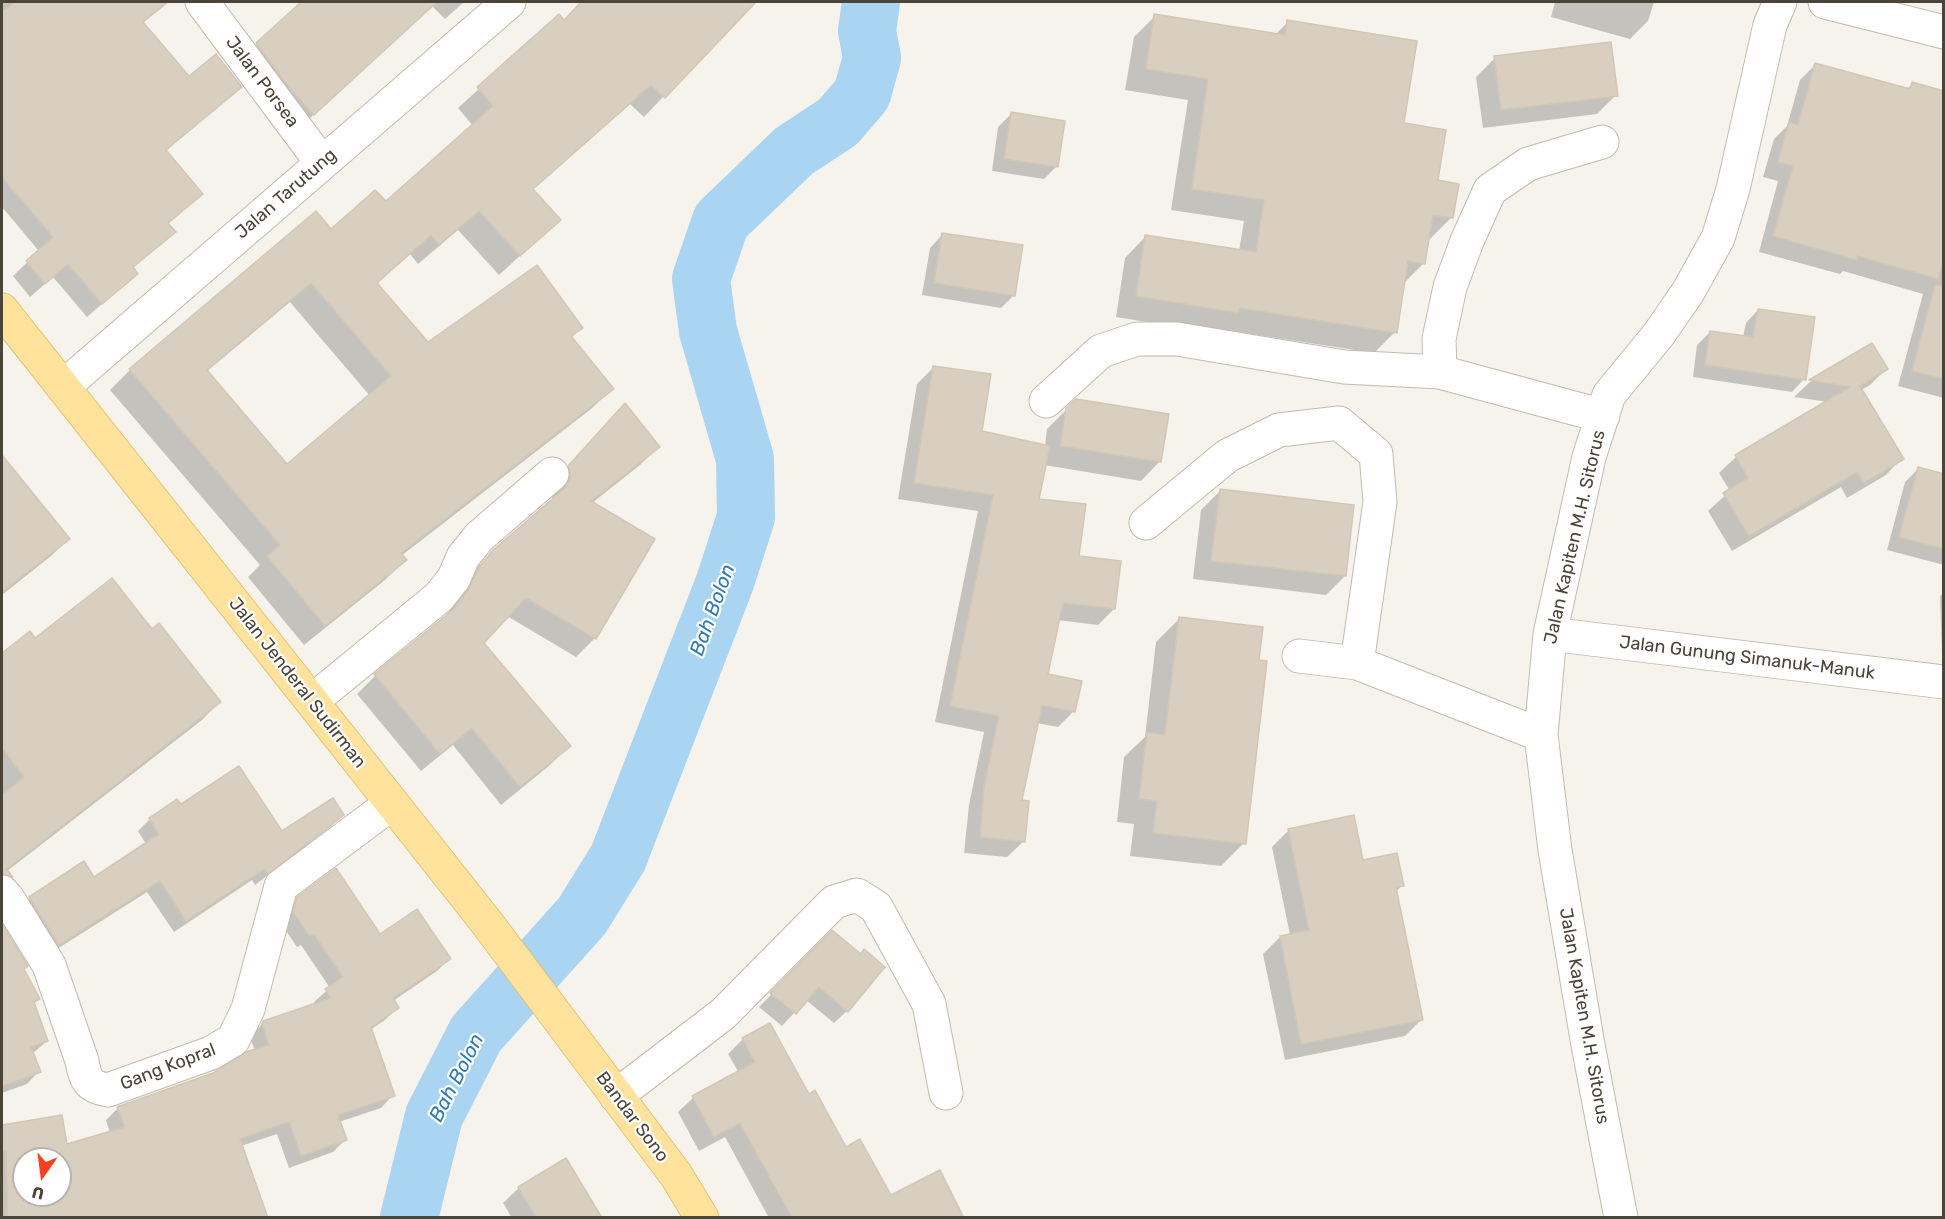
<!DOCTYPE html>
<style>
body{margin:0}
#map{position:relative;width:1945px;height:1219px;overflow:hidden;background:#f6f3ec;font-family:Rubik,sans-serif}
canvas{display:block}
.frame{position:absolute;inset:0;border:3px solid #4b4439;pointer-events:none}
.north{position:absolute;left:12px;top:1147px;width:60px;height:60px;box-sizing:border-box;background:#fff;border:2px solid #b7b4b0;border-radius:50%;rotate:194deg;font-size:16px;font-weight:700;line-height:24px;text-align:center;color:#4b4439}
.north::after{content:'';display:block;margin:auto;width:21px;height:27px;background:#fc3f1d;clip-path:polygon(50% 0,100% 100%,50% 72%,0 100%)}
</style>
<div id="map">
<canvas width="1945" height="1219"></canvas>
<div class="frame"></div>
<div class="north">U</div>
</div>
<script>
const g = document.querySelector('canvas').getContext('2d');
g.lineJoin = 'round';
function fillPath(path, color) {
  g.fillStyle = color;
  g.fill(path, 'evenodd');
}
function stroke(path, color, width, dash) {
  g.strokeStyle = color;
  g.lineWidth = width;
  g.lineCap = dash ? 'butt' : 'round';
  g.setLineDash(dash || []);
  g.stroke(path);
}
function write(font, color, halo, rows, align = 'center') {
  g.font = font + ' Rubik,sans-serif';
  g.lineWidth = 4.5;
  g.setLineDash([]);
  g.textBaseline = 'middle';
  g.strokeStyle = halo;
  g.fillStyle = color;
  for (const [text, x, y, turn = 0] of rows) {
    g.save();
    g.translate(x, y);
    g.rotate((+turn || 0) * Math.PI / 180);
    g.textAlign = isNaN(turn) ? turn : align;
    if (halo) g.strokeText(text, 0, 0);
    g.fillText(text, 0, 0);
    g.restore();
  }
}
const shadow = new Path2D(`
 M 2,2 L 166,2 L 142,23 L 189,78 L 240,87 L 165,151 L 201,194 L 167,224 L 159,245 L 132,269 L 136,274 L 87,317 L 53,277 L 30,297 L 13,276 L 39,251 L 2,207 Z
 M 303,2 L 409,2 L 421,14 L 294,133 L 238,63 Z
 M 428,2 L 464,2 L 445,19 Z
 M 582,2 L 732,2 L 744,12 L 644,117 L 630,104 L 532,190 L 559,220 L 499,275 L 458,230 L 418,264 L 410,254 L 376,284 L 427,344 L 581,328 L 571,338 L 612,389 L 591,409 L 401,556 L 405,560 L 385,580 L 304,645 L 248,577 L 260,565 L 110,390 L 130,370 L 331,231 L 386,203 L 473,126 L 458,108 L 559,16 L 564,21 ZM 290,302 L 370,396 L 287,466 L 206,372 Z
 M 1555,2 L 1654,2 L 1648,21 L 1630,39 L 1551,17 Z
 M 1155,16 L 1275,35 L 1288,22 L 1402,124 L 1436,182 L 1452,217 L 1430,239 L 1428,238 L 1424,263 L 1403,284 L 1395,332 L 1374,353 L 1219,329 L 1215,333 L 1116,317 L 1125,258 L 1146,236 L 1239,251 L 1244,221 L 1171,210 L 1188,100 L 1125,90 L 1134,37 Z
 M 1495,58 L 1616,95 L 1597,114 L 1483,128 L 1476,77 Z
 M 1816,64 L 1907,89 L 1912,84 L 1944,92 L 1944,398 L 1898,386 L 1923,294 L 1843,271 L 1840,274 L 1759,252 L 1778,181 L 1763,177 L 1774,139 L 1787,126 L 1800,80 Z
 M 1011,114 L 1057,166 L 1044,179 L 992,171 L 998,127 Z
 M 942,235 L 1014,295 L 1001,308 L 922,295 L 930,248 Z
 M 1758,310 L 1804,379 L 1792,392 L 1693,377 L 1697,345 L 1710,332 L 1743,337 L 1746,323 Z
 M 1872,345 L 1886,369 L 1870,385 L 1861,390 L 1902,458 L 1886,475 L 1847,498 L 1841,487 L 1732,551 L 1708,511 L 1730,491 L 1719,473 L 1736,457 L 1828,402 L 1794,397 L 1810,382 Z
 M 934,367 L 980,432 L 1045,446 L 1047,429 L 1067,409 L 1160,461 L 1141,481 L 1044,465 L 1037,500 L 1114,609 L 1098,625 L 1058,620 L 1046,676 L 1074,711 L 1058,727 L 1037,723 L 1021,801 L 1024,841 L 1007,857 L 964,853 L 969,805 L 984,732 L 935,722 L 978,511 L 898,499 L 917,384 Z
 M 607,424 L 658,447 L 640,465 L 592,503 L 653,540 L 595,638 L 576,657 L 507,616 L 482,643 L 569,746 L 550,765 L 501,805 L 453,745 L 421,771 L 357,694 L 375,676 L 443,619 L 451,609 L 461,587 L 474,570 L 552,499 L 553,490 L 551,486 Z
 M 2,457 L 68,539 L 51,556 L 2,595 Z
 M 1918,469 L 1944,475 L 1944,565 L 1887,550 L 1905,482 Z
 M 1220,491 L 1345,576 L 1326,595 L 1193,579 L 1201,510 Z
 M 1944,592 L 1944,653 L 1942,653 L 1940,596 Z
 M 1179,619 L 1244,843 L 1221,866 L 1130,856 L 1134,824 L 1117,822 L 1124,757 L 1145,737 L 1156,642 Z
 M 151,631 L 219,702 L 202,720 L 2,875 L 2,655 L 30,633 L 35,640 Z
 M 180,806 L 282,833 L 342,815 L 330,827 L 255,885 L 252,880 L 174,932 L 147,892 L 46,956 L 18,910 L 30,898 L 94,879 L 146,844 L 138,831 L 150,819 Z
 M 1289,830 L 1362,861 L 1402,885 L 1396,892 L 1422,1019 L 1405,1036 L 1285,1060 L 1263,954 L 1280,937 L 1290,935 L 1272,847 Z
 M 298,898 L 379,936 L 449,959 L 437,971 L 393,1001 L 397,1008 L 385,1020 L 370,1030 L 393,1095 L 381,1108 L 339,1122 L 345,1140 L 333,1152 L 289,1168 L 277,1134 L 241,1146 L 268,1218 L 2,1218 L 2,1126 L 61,1116 L 66,1146 L 110,1133 L 106,1120 L 118,1108 L 213,1074 L 255,1051 L 250,1037 L 264,1022 L 315,1005 L 314,1002 L 330,988 L 301,945 L 297,947 L 282,925 L 286,911 ZM 24,1159 L 60,1159 L 60,1195 L 24,1195 Z
 M 2,928 L 26,966 L 22,969 L 38,999 L 33,1004 L 47,1041 L 32,1054 L 39,1071 L 27,1084 L 2,1093 Z
 M 833,932 L 847,1011 L 834,1023 L 806,1000 L 782,1026 L 759,1007 Z
 M 743,1039 L 808,1096 L 846,1149 L 890,1197 L 962,1218 L 769,1218 L 725,1137 L 699,1151 L 678,1112 L 693,1098 L 739,1073 L 728,1054 Z
 M 566,1160 L 601,1218 L 512,1218 L 503,1203 L 519,1188 Z`);
const river = new Path2D(`
 M 409,1218 L 434,1116 L 476,1034 L 582,916 L 618,858 L 725,582 L 746,517 L 745,459 L 708,331 L 701,279 L 721,221 L 794,151 L 838,122 L 862,94 L 872,58 L 867,31 L 871,2`);
const building = new Path2D(`
 M 15,2 L 168,2 L 143,22 L 189,76 L 216,54 L 242,87 L 166,150 L 203,194 L 168,223 L 176,232 L 133,267 L 138,274 L 102,304 L 68,264 L 45,284 L 26,261 L 53,237 L 2,177 L 2,12 Z
 M 301,2 L 437,2 L 314,115 L 292,91 L 256,43 Z
 M 581,2 L 756,2 L 665,98 L 651,85 L 533,189 L 561,220 L 520,256 L 479,211 L 439,245 L 431,235 L 377,283 L 428,342 L 537,265 L 583,328 L 571,336 L 614,389 L 401,553 L 407,560 L 325,626 L 267,556 L 280,545 L 129,369 L 316,211 L 331,229 L 375,190 L 386,201 L 493,106 L 477,87 L 559,14 L 564,20 ZM 311,283 L 391,376 L 287,464 L 207,370 Z
 M 1154,14 L 1285,35 L 1287,20 L 1417,41 L 1404,123 L 1446,130 L 1438,180 L 1459,184 L 1453,218 L 1433,215 L 1425,264 L 1408,261 L 1397,333 L 1239,308 L 1238,313 L 1136,296 L 1145,235 L 1256,252 L 1264,200 L 1192,189 L 1208,79 L 1146,69 Z
 M 1611,42 L 1618,96 L 1501,110 L 1494,56 Z
 M 1815,63 L 1910,89 L 1912,82 L 1944,91 L 1944,260 L 1938,279 L 1857,256 L 1857,260 L 1773,236 L 1793,166 L 1778,162 L 1789,122 L 1798,125 Z
 M 1011,112 L 1065,121 L 1058,167 L 1004,159 Z
 M 942,233 L 1023,245 L 1015,296 L 934,283 Z
 M 1935,285 L 1944,286 L 1944,379 L 1912,371 Z
 M 1758,309 L 1815,317 L 1806,380 L 1705,365 L 1710,331 L 1753,337 Z
 M 1872,343 L 1888,369 L 1860,386 L 1904,459 L 1864,483 L 1857,472 L 1749,536 L 1723,493 L 1748,478 L 1735,455 L 1850,387 L 1809,380 Z
 M 933,366 L 991,374 L 982,431 L 1050,446 L 1039,499 L 1086,504 L 1079,556 L 1121,561 L 1115,609 L 1063,603 L 1048,674 L 1082,681 L 1075,712 L 1042,705 L 1022,800 L 1029,801 L 1025,842 L 980,837 L 984,787 L 999,716 L 950,706 L 993,495 L 914,483 Z
 M 1076,399 L 1169,414 L 1161,462 L 1060,446 L 1066,408 Z
 M 625,403 L 660,447 L 591,501 L 655,539 L 596,639 L 526,598 L 484,643 L 571,746 L 520,787 L 472,728 L 440,754 L 374,674 L 454,609 L 469,589 L 479,567 L 493,550 L 565,488 L 570,480 L 570,471 L 568,466 Z
 M 2,455 L 70,539 L 2,592 Z
 M 1918,467 L 1944,474 L 1944,549 L 1899,537 Z
 M 1220,489 L 1354,505 L 1346,576 L 1211,561 Z
 M 112,578 L 152,629 L 159,623 L 221,702 L 7,869 L 13,878 L 2,874 L 2,795 L 24,777 L 2,748 L 2,653 L 30,631 L 35,638 Z
 M 1179,617 L 1263,627 L 1259,660 L 1267,661 L 1246,844 L 1153,833 L 1157,801 L 1139,799 L 1147,732 L 1165,735 Z
 M 239,766 L 282,831 L 333,798 L 344,815 L 268,874 L 264,869 L 186,921 L 160,881 L 59,945 L 29,897 L 84,861 L 94,877 L 159,834 L 149,818 L 177,799 L 181,804 Z
 M 1354,815 L 1363,860 L 1397,853 L 1404,886 L 1396,887 L 1423,1020 L 1301,1044 L 1280,936 L 1309,930 L 1288,829 Z
 M 336,868 L 380,934 L 417,909 L 451,959 L 393,998 L 399,1008 L 371,1027 L 395,1096 L 338,1115 L 347,1140 L 301,1156 L 289,1122 L 240,1139 L 268,1218 L 7,1218 L 6,1151 L 2,1151 L 2,1125 L 62,1115 L 67,1144 L 125,1127 L 117,1107 L 213,1073 L 246,1052 L 269,1045 L 262,1024 L 263,1021 L 331,998 L 325,989 L 343,977 L 314,934 L 310,936 L 293,912 L 297,897 ZM 24,1159 L 60,1159 L 60,1195 L 24,1195 Z
 M 2,924 L 28,966 L 24,969 L 40,999 L 34,1002 L 48,1041 L 31,1047 L 41,1072 L 2,1086 Z
 M 832,930 L 861,954 L 864,949 L 885,967 L 848,1012 L 819,987 L 796,1014 L 770,993 Z
 M 770,1023 L 809,1094 L 815,1090 L 846,1147 L 860,1139 L 891,1195 L 940,1170 L 964,1218 L 792,1218 L 740,1123 L 714,1137 L 692,1096 L 755,1062 L 742,1038 Z
 M 566,1158 L 602,1218 L 536,1218 L 518,1187 Z`);
const minor = new Path2D(`
 M 202,2 L 322,163
 M 1825,2 L 1944,32
 M 1440,372 L 1439,339 L 1450,287 L 1467,241 L 1490,190 L 1528,164 L 1602,142
 M 63,387 L 509,2
 M 1046,401 L 1101,351 L 1137,339 L 1177,339 L 1344,367 L 1440,372 L 1603,416
 M 1146,523 L 1227,456 L 1279,430 L 1339,423 L 1376,454 L 1380,502 L 1357,663
 M 1550,634 L 1944,682
 M 1299,656 L 1357,663 L 1541,735
 M 312,701 L 439,597 L 454,578 L 463,557 L 479,537 L 552,474
 M 2,892 L 8,899 L 49,965 L 82,1061 C 85,1080 89,1087 108,1090 L 211,1053 L 233,1040 L 248,1009 L 281,886 L 392,803
 M 616,1096 L 723,1014 L 834,902 L 857,895 L 876,907 L 929,1004 L 946,1093
 M 1621,1218 L 1588,1045 L 1555,850 L 1541,735 L 1550,634 L 1589,457 L 1609,395 L 1659,334 L 1688,292 L 1718,238 L 1733,189 L 1770,25 L 1780,2`);
const major = new Path2D(`
 M 2,310 L 487,923 L 676,1175 L 702,1218`);
const streetNames = [
 ["Jalan Porsea",262,82,53],
 ["Jalan Tarutung",286,194,-41],
 ["Jalan Kapiten M.H. Sitorus",1575,537,-77],
 ["Jalan Gunung Simanuk-Manuk",1747,658,7],
 ["Jalan Jenderal Sudirman",297,683,52],
 ["Jalan Kapiten M.H. Sitorus",1584,1016,80],
 ["Gang Kopral",168,1067,-21],
 ["Bandar Sono",632,1117,53]
];
const waterNames = [
 ["Bah Bolon",713,610,-70],
 ["Bah Bolon",457,1078,-63]
];
fillPath(shadow, '#0003');
stroke(river, '#a9d4f2', 58);
fillPath(building, '#d8cfc1');
stroke(building, '#d3c7b4', 1.5);
stroke(minor, '#c2bbae', 35);
stroke(major, '#e6c16a', 35);
stroke(minor, '#fff', 33);
stroke(major, '#ffe39c', 33);
write('18px', '#4b4439', '#fff', streetNames);
write('italic 20px', '#2e7ab2', '#fff', waterNames);
</script>
